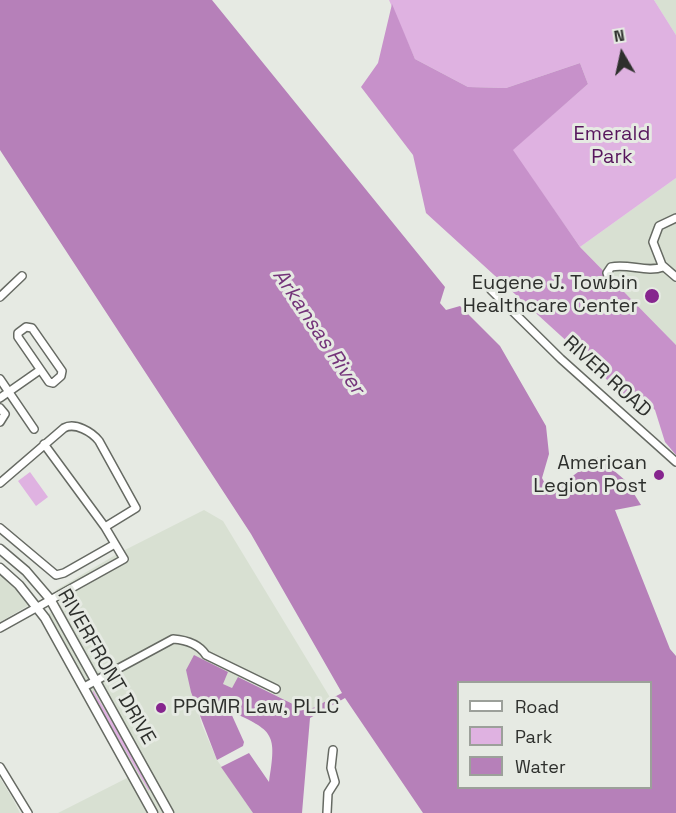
<!DOCTYPE html>
<style>
body{margin:0}
#map{position:relative;width:676px;height:813px;overflow:hidden;background:#e6eae3;font-family:"Space Grotesk",sans-serif}
canvas{display:block}
.legend{position:absolute;left:457px;top:681px;width:195px;height:108px;box-sizing:border-box;background:#e6eae3;border:2px solid #9ca09a;margin:0;padding:8px 10px;list-style:none;font-size:18px;color:#2e302d}
.legend li{display:flex;align-items:center;gap:12px;height:30px}
.legend b{width:30px;border:2px solid #9ca09a}
.north{position:absolute;left:592px;top:24px;width:60px;height:60px;-webkit-text-stroke:4px #e6eae3;paint-order:stroke;rotate:351deg;font-size:16px;font-weight:700;line-height:24px;text-align:center;color:#2e302d}
.north::after{content:'';display:block;margin:auto;width:21px;height:27px;background:#2e302d;clip-path:polygon(50% 0,100% 100%,50% 72%,0 100%)}
</style>
<div id="map">
<canvas width="676" height="813"></canvas>
<ul class="legend">
<li><b style="height:8px;background:#fff"></b>Road</li>
<li><b style="height:16px;background:#dfb2e1"></b>Park</li>
<li><b style="height:16px;background:#b680b9"></b>Water</li>
</ul>
<div class="north">N</div>
</div>
<script>
const g = document.querySelector('canvas').getContext('2d');
g.lineJoin = 'round';
function fillPath(path, color) {
  g.fillStyle = color;
  g.fill(path, 'evenodd');
}
function stroke(path, color, width, dash) {
  g.strokeStyle = color;
  g.lineWidth = width;
  g.lineCap = dash ? 'butt' : 'round';
  g.setLineDash(dash || []);
  g.stroke(path);
}
function write(font, color, halo, rows, align = 'center') {
  g.font = font + ' "Space Grotesk",sans-serif';
  g.lineWidth = 6;
  g.setLineDash([]);
  g.textBaseline = 'middle';
  g.strokeStyle = halo;
  g.fillStyle = color;
  for (const [text, x, y, turn = 0] of rows) {
    g.save();
    g.translate(x, y);
    g.rotate((+turn || 0) * Math.PI / 180);
    g.textAlign = isNaN(turn) ? turn : align;
    if (halo) g.strokeText(text, 0, 0);
    g.fillText(text, 0, 0);
    g.restore();
  }
}
const built = new Path2D(`
 M 654,0 L 676,0 L 676,35 Z
 M 676,178 L 676,345 L 580,247 Z
 M 204,510 L 223,521 L 331,699 L 307,711 L 239,677 L 232,688 L 186,670 L 202,725 L 217,760 L 253,813 L 58,813 L 129,777 L 42,619 L 60,605 L 56,590 L 117,554 Z
 M 0,573 L 11,581 L 29,605 L 0,622 Z
 M 0,778 L 13,799 L 20,813 L 0,813 Z`);
const green = new Path2D(`
 M 389,0 L 654,0 L 676,35 L 676,178 L 580,247 L 512,150 L 588,84 L 580,63 L 506,88 L 468,87 L 415,59 Z
 M 30,472 L 48,497 L 36,506 L 18,481 Z
 M 93,690 L 150,785 L 149,791 L 93,696 Z`);
const forest = new Path2D(`
 M 392,4 L 415,59 L 468,87 L 506,88 L 580,63 L 588,84 L 513,150 L 580,247 L 676,345 L 676,455 L 665,442 L 655,410 L 636,392 L 622,396 L 594,366 L 426,213 L 413,155 L 361,87 L 378,63 Z`);
const water = new Path2D(`
 M 0,0 L 212,0 L 445,287 L 440,303 L 446,310 L 460,306 L 500,346 L 546,426 L 549,454 L 542,478 L 550,493 L 598,457 L 626,481 L 641,505 L 615,510 L 670,649 L 676,656 L 676,813 L 423,813 L 345,698 L 310,718 L 302,813 L 253,813 L 221,767 L 249,753 L 269,782 C 277,733 274,731 230,711 L 244,742 L 243,746 L 217,760 L 191,692 L 186,670 L 194,655 L 228,672 L 223,684 L 232,688 L 238,677 L 307,711 L 342,693 L 251,534 L 0,150 ZM 458,682 L 650,682 L 650,788 L 458,788 Z`);
const minor = new Path2D(`
 M 676,218 L 659,226 L 653,242 L 662,265 L 676,277
 M 610,282 L 607,273 L 611,267 C 628,263 647,273 663,267
 M 491,290 L 561,359 L 676,462
 M 0,297 L 22,276
 M 26,327 L 32,328 L 62,371 L 61,376 L 53,383 L 49,382 L 18,337 L 18,333 Z
 M 0,379 L 34,429
 M 0,398 L 40,370
 M 0,408 L 5,414 L 0,422
 M 0,483 L 64,428 C 75,422 92,432 99,441 L 136,508 L 105,527 L 44,444
 M 0,528 L 56,575 L 64,573 L 115,544
 M 0,628 L 124,559 L 105,527
 M 84,687 L 173,639 C 186,640 199,644 206,655 L 276,689
 M 0,767 L 28,813
 M 327,813 L 328,793 L 335,782 L 331,768 L 333,750`);
const tertiary = new Path2D(`
 M 0,549 L 26,571 L 50,599 L 169,813
 M 0,568 L 19,585 L 45,618 L 153,813`);
const markers = [
 [652,296,8,"#86258e"],
 [659,475,6,"#86258e"],
 [161,708,6,"#86258e"]
];
const parkNames = [
 ["Emerald",612,135],
 ["Park",612,158]
];
const poiNames = [
 ["Eugene J. Towbin",638,284],
 ["Healthcare Center",638,307],
 ["American",647,464],
 ["Legion Post",647,487],
 ["PPGMR Law, PLLC",173,708,"left"]
];
const streetNames = [
 ["RIVER ROAD",607,377,42],
 ["RIVERFRONT DRIVE",106,667,60]
];
const waterNames = [
 ["Arkansas River",318,332,56]
];
fillPath(built, '#d8e0d2');
fillPath(green, '#dfb2e1');
fillPath(forest, '#c791ca');
fillPath(water, '#b680b9');
stroke(minor, '#666a63', 10);
stroke(tertiary, '#666a63', 11);
stroke(minor, '#fff', 7);
stroke(tertiary, '#fff', 8);
for (const [x, y, r, color] of markers) {
  const dot = new Path2D();
  dot.arc(x, y, r, 0, 2 * Math.PI);
  g.fillStyle = color;
  g.fill(dot);
  stroke(dot, '#e6eae3', 2);
}
write('20px', '#57165d', '#e6eae3', parkNames);
write('20px', '#2e302d', '#e6eae3', poiNames, 'right');
write('20px', '#2e302d', '#e6eae3', streetNames);
write('italic 21px', '#74347a', '#e6eae3', waterNames);
</script>
